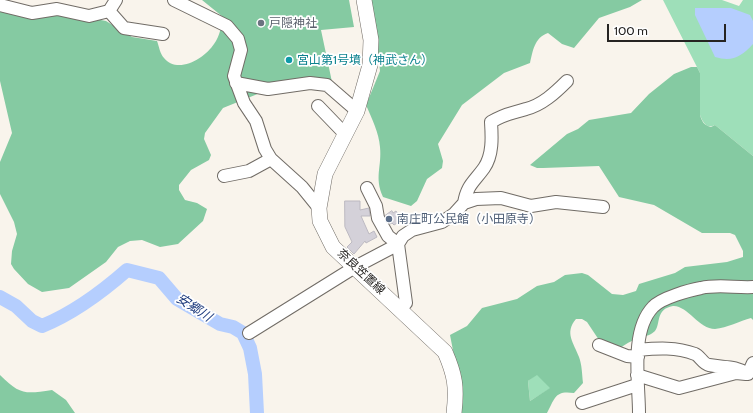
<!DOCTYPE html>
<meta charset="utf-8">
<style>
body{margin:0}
#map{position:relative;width:753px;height:413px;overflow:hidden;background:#f9f4ec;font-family:Cabin,sans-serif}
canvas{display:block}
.scale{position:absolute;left:607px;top:24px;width:119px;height:18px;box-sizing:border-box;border:2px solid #262422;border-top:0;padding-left:5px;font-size:12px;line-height:14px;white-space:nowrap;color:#262422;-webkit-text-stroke:3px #fff;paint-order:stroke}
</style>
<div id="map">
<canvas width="753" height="413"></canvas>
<div class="scale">100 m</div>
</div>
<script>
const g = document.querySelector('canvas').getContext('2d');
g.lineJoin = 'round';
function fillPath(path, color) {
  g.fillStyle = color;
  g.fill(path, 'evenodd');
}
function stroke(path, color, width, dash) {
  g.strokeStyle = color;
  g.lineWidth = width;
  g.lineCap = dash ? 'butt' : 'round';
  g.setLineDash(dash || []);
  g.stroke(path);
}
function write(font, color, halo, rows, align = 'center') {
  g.font = font + ' Cabin,"Noto Sans JP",sans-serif';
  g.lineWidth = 3.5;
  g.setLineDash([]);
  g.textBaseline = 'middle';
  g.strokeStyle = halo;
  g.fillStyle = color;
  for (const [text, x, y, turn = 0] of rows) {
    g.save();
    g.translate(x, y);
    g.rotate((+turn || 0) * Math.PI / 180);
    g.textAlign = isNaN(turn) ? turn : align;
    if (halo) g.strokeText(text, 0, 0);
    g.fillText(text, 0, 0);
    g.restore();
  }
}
const green = new Path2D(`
 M 663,0 L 722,0 L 739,6 L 743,0 L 753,0 L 753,156 L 715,125 C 707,129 703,123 700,115 L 700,73 Z
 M 537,374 L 551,388 L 530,401 L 528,381 Z`);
const forest = new Path2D(`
 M 202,0 L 349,0 L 354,27 L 321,30 L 332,82 L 297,78 L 223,108 L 205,133 L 204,139 L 211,155 L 209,160 L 191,170 L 179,185 L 179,190 L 185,200 L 197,203 L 207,209 L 203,221 L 178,244 L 160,247 L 142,240 L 130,241 L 118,247 L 106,262 L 69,288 L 42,292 L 28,284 L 14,269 L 11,264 L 12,251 L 17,234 L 14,222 L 0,194 L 0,162 L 12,133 L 0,81 L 0,11 L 59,12 L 106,21 L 132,37 L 157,41 C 159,46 160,54 164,58 C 178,75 205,58 214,44 C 220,36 221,27 223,17 Z
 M 368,0 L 642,0 L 630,7 L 599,18 L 574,48 L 562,44 L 548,33 C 534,38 533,51 530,63 L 504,73 L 462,105 L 438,144 L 443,161 L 442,168 L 427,179 L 417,201 L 411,206 L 383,197 C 374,177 382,167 380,147 C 379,133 372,119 366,105 L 380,71 L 377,42 Z
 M 691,67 L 697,67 L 700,73 L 700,115 C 702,122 704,125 711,127 L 715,125 L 753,156 L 753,320 L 751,318 C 740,321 727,328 715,329 C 699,329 687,305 673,306 C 655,309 661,324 655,331 C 651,335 646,336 641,337 C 629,341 619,349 609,355 L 587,322 L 582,319 L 576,319 C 564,333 574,343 579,357 C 582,365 582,374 583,383 L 574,393 C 555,390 555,398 547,413 L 459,413 L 458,376 L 450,335 L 467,326 L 482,308 L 517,299 L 537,286 L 554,282 L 565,275 L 582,273 L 588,275 L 612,294 L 623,295 L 636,291 L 639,284 L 675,273 L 685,267 L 727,262 L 743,257 L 743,251 L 735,235 L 730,233 L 702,233 L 654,205 L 619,197 L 599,166 L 543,168 L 537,168 L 530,165 L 567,134 L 578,129 L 589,120 L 631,113 L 649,94 L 674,74 ZM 537,375 L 550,388 L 530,401 L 528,381 Z
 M 0,375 C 20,395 25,394 52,390 L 66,400 L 75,413 L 0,413 Z`);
const water = new Path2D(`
 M 695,8 L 731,8 L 750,15 L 753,21 L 753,44 C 741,57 732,62 715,57 L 695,15 Z`);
const river = new Path2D(`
 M 0,297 L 16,306 L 32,321 L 42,326 C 74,313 102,292 127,270 L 159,278 L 177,299 L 220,324 L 233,327 L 243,333 L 250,348 L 255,374 L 257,413`);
const building = new Path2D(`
 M 345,201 L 360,201 L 360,210 L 369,208 L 370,216 L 361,216 L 369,234 L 374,231 L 377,237 L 366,243 L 365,241 L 354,254 L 347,247 L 352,242 L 345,227 Z
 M 392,211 L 393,213 L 396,211 L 402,220 L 394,225 L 392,223 L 390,224 L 385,216 Z`);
const minor = new Path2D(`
 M 174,0 L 227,26 L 238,39 L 241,50 L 234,76 L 244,103 L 256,121 L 265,149 L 271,159 L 302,187 L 319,208
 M 0,5 L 32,13 L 57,9 L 89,16 L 109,11 L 116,0
 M 109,11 L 124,28 L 163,34
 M 236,83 L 268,89 L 310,83 L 327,85 L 357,111
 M 318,106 L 345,134
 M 224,176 L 249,171 L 271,159
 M 367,188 L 376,206 L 378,218 L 388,236 L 398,244 L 406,303 L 400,309
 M 464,203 C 467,185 474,182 484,168 C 493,155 492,137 491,122 C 506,113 510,114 526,109 C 542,105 555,93 567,81
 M 249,333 L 355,267 L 393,247 L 398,244 L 403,236 L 412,230 L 442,222 L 454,214 L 464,203 L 476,199 L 501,198 L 531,206 L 556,202 L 603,207
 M 599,345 L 627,356 L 638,357
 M 639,350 C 658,348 676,347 695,354 C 700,356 703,364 709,365 C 725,368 734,365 748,374 L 753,363
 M 637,375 L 679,388 L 736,373 L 746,374
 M 582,403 L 637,385
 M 639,413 C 639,382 630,331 653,307 C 661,298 690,290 701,288 C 718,284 736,288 753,287`);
const major = new Path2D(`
 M 364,0 L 371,40 L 370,65 L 357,111 L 325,174 L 319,208 L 320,221 L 333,247 L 445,352 C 455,375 457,387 454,413`);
const markers = [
 [261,23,4,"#6b7280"],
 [289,60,4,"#0f9aa8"],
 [389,219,4,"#5c6f8a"]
];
const worshipNames = [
 ["戸隠神社",269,23]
];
const cultureNames = [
 ["宮山第1号墳（神武さん）",297,60]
];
const serviceNames = [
 ["南庄町公民館（小田原寺）",397,219]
];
const streetNames = [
 ["奈良笠置線",361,272,43]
];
const waterNames = [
 ["安郷川",194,308,33]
];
fillPath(green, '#9edfb9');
fillPath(forest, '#85caa2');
fillPath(water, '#b5cefe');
stroke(river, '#b5cefe', 14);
fillPath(building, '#d4d1d9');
stroke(building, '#bcb9c1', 1);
stroke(minor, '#716c66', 14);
stroke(major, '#716c66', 16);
stroke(minor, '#fff', 12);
stroke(major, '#fff', 15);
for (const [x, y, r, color] of markers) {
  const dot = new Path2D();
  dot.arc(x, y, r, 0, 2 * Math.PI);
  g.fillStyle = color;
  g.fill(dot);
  stroke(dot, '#fff', 1.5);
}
write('12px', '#5b616d', '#fff', worshipNames, 'left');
write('12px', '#0d838f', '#fff', cultureNames, 'left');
write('12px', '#4e5e75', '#fff', serviceNames, 'left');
write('12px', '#262422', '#fff', streetNames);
write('italic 13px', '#1c3a7d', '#fff', waterNames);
</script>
